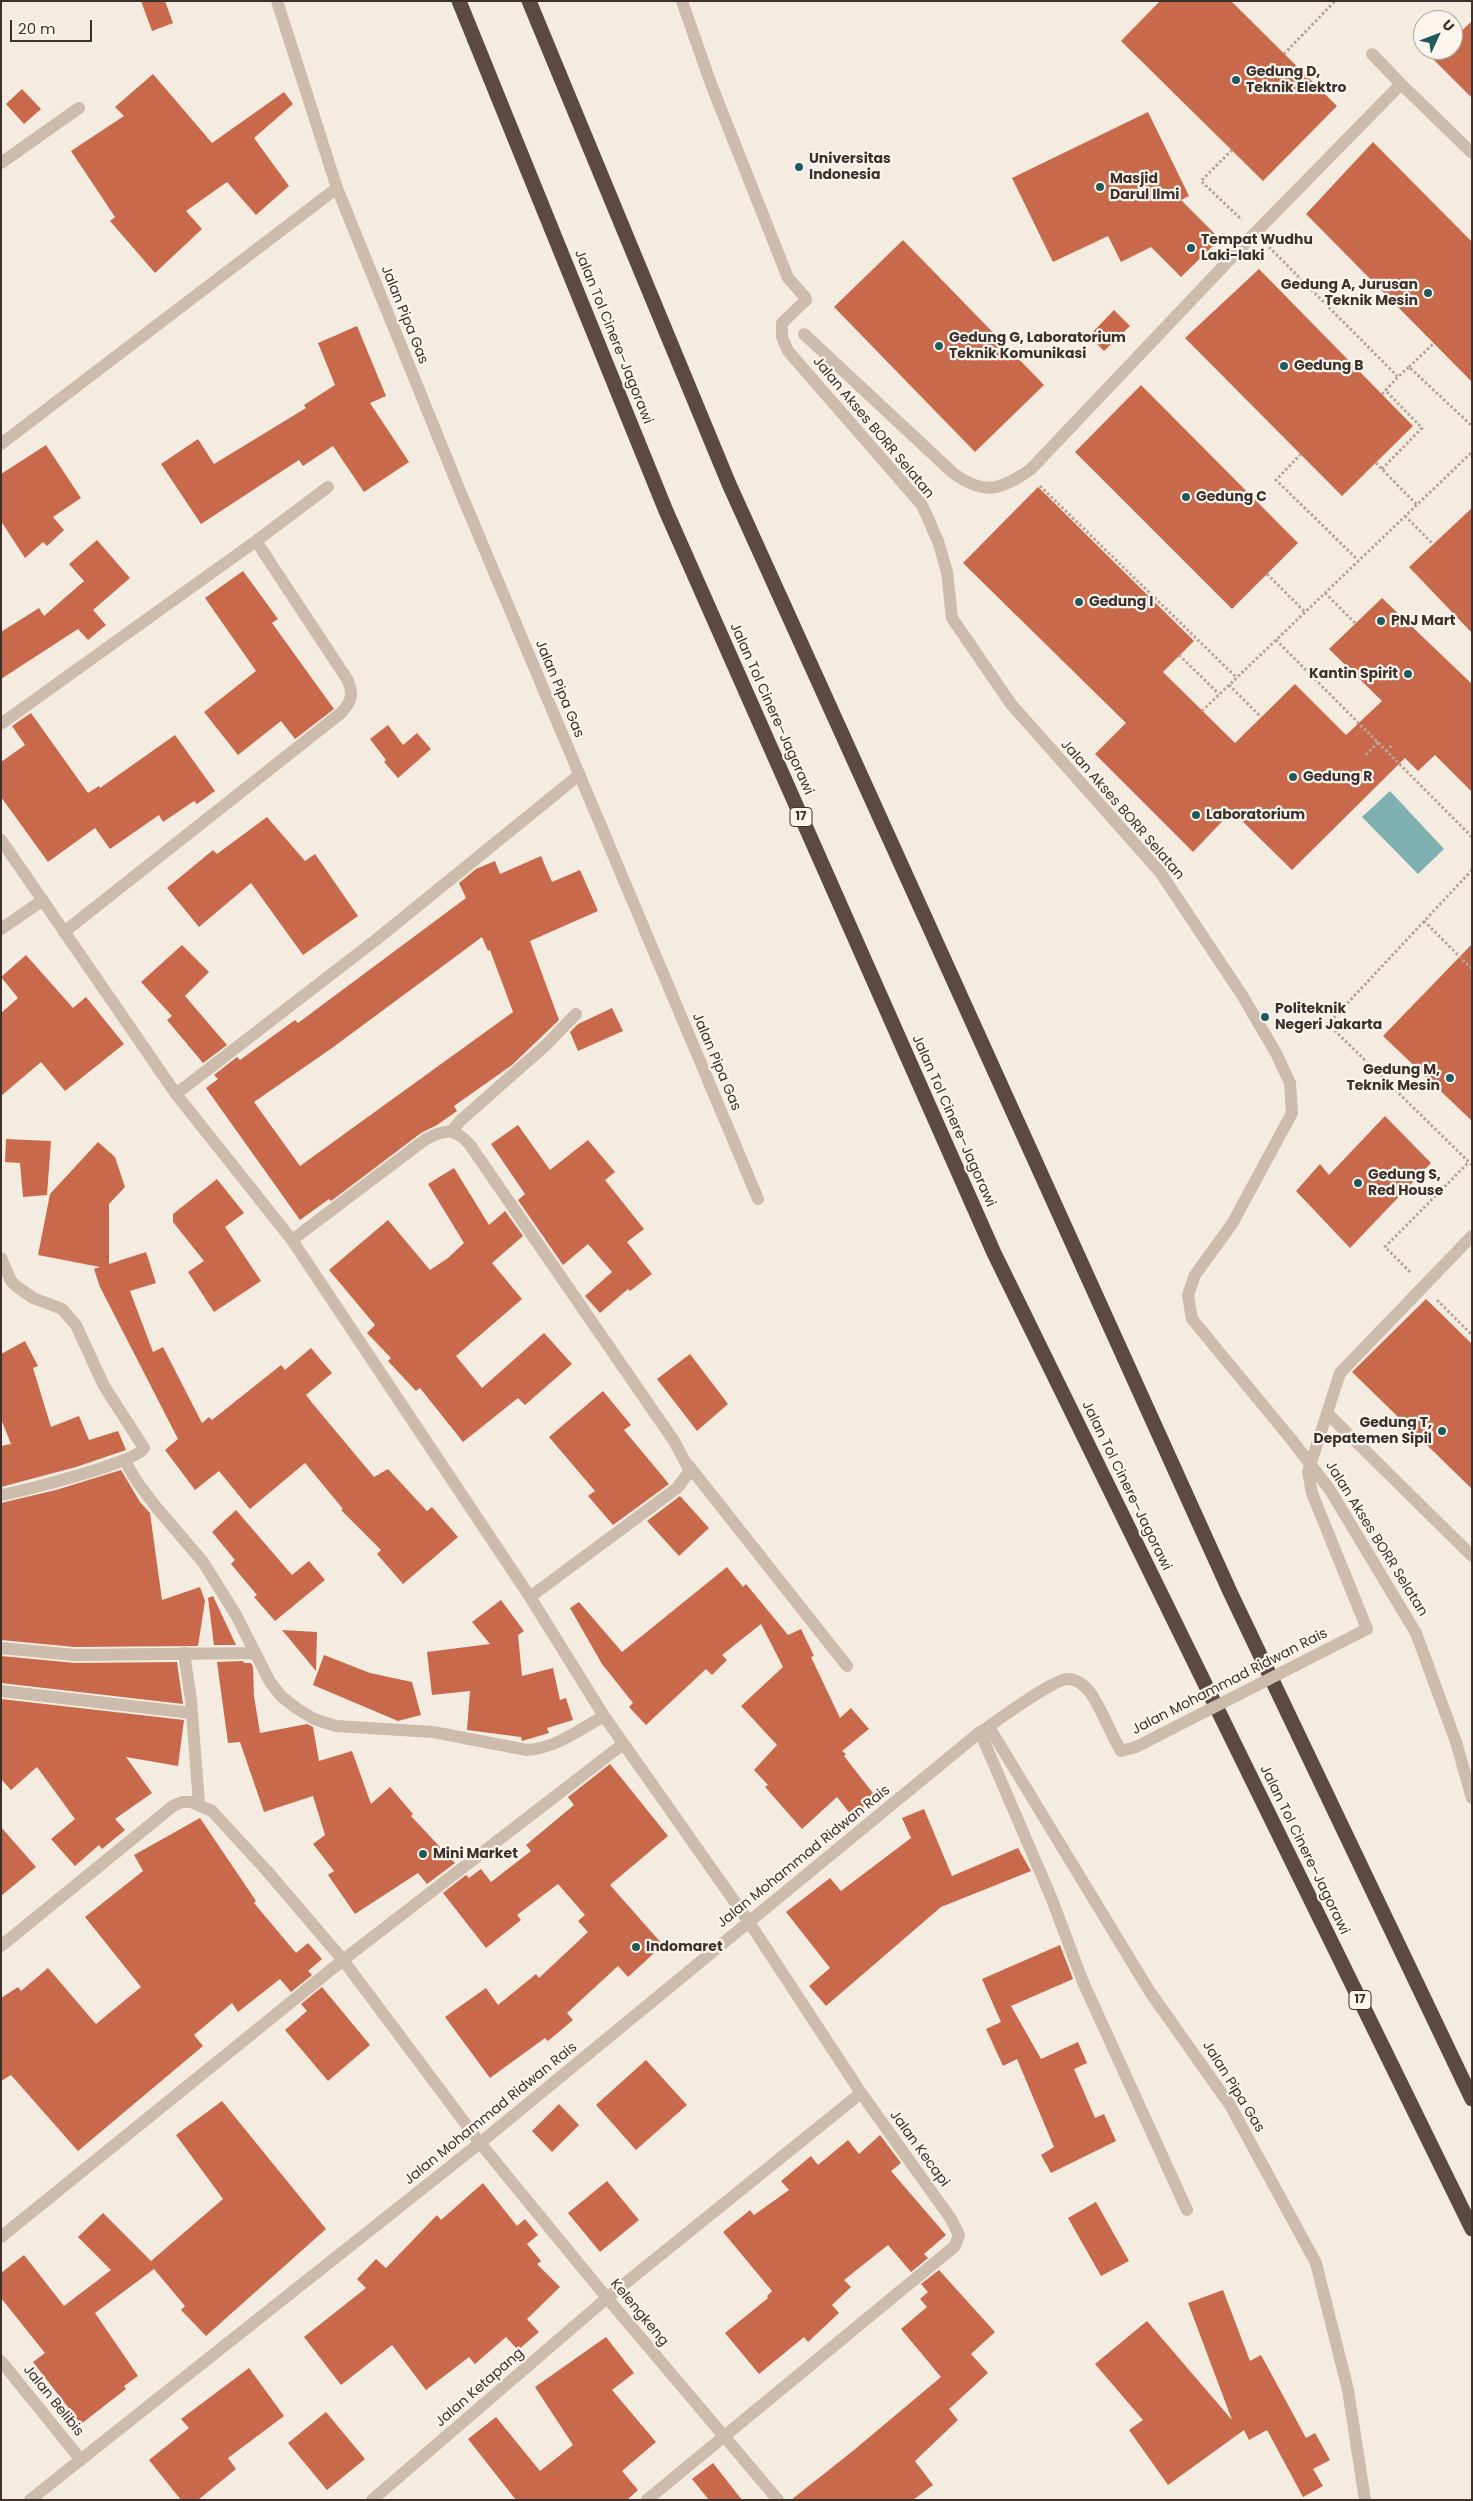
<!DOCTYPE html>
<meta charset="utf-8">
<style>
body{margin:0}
#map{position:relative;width:1473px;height:2501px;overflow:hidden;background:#f4ebe1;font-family:Poppins,sans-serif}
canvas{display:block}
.frame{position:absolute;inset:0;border:2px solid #3b302b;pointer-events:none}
.north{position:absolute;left:1413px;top:10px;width:50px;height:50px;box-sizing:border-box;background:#fbf5ee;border:1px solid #aea6a0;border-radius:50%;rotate:47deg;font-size:14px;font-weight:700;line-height:20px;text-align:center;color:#3b302b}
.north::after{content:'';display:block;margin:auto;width:18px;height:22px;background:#1f5a5e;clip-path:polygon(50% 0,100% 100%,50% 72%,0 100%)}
.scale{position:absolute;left:10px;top:20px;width:82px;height:22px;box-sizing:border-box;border:2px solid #3b302b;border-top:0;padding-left:6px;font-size:15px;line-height:18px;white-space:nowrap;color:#3b302b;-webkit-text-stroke:4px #fbf5ee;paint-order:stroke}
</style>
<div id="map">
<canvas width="1473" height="2501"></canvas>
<div class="frame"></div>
<div class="north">U</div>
<div class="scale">20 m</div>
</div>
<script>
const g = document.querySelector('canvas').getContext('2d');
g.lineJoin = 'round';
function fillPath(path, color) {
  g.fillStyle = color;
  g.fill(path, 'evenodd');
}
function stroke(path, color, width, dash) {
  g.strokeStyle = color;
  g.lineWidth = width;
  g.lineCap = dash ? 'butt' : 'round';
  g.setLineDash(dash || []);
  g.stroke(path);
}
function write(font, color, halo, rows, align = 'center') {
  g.font = font + ' Poppins,sans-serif';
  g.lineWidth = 4.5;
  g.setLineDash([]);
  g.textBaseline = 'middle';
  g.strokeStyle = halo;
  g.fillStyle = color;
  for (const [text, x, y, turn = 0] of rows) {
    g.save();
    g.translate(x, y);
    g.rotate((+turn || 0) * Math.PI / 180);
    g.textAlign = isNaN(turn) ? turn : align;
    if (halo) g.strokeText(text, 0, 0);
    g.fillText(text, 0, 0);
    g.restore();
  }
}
const water = new Path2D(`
 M 1390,791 L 1444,849 L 1418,874 L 1362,817 Z`);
const building = new Path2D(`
 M 141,1 L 165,1 L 173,23 L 152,31 Z
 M 1160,1 L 1231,1 L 1337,106 L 1263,181 L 1121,41 Z
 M 1472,21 L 1472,98 L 1433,59 L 1442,50 L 1453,50 L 1453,39 Z
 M 153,74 L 212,143 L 284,92 L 293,104 L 254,138 L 289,186 L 256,215 L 227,182 L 186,211 L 202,229 L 155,273 L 110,221 L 115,217 L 71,151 L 124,116 L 115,107 Z
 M 22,89 L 41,109 L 24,124 L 6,104 Z
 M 1148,112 L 1189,196 L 1181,200 L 1220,239 L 1181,277 L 1151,247 L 1121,262 L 1108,236 L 1053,262 L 1012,178 Z
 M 1373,142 L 1472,242 L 1472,382 L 1306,214 Z
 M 903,240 L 1044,385 L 975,452 L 834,307 Z
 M 1259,269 L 1413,426 L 1342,496 L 1185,338 Z
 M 1114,310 L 1130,326 L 1104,351 L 1089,336 Z
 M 357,326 L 386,396 L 370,403 L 409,462 L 364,492 L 333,446 L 303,466 L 299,460 L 201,524 L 161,464 L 198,439 L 214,464 L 306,408 L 304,405 L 335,385 L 318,343 Z
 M 1141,385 L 1298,543 L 1232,609 L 1075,452 Z
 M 46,445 L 81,498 L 53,517 L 64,530 L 47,546 L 43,542 L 25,558 L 1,521 L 1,474 Z
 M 1038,487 L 1194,641 L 1163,672 L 1235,743 L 1295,684 L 1346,735 L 1382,701 L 1329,649 L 1382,598 L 1472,684 L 1472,792 L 1435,755 L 1418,771 L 1405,758 L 1292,870 L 1232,811 L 1193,852 L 1095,754 L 1126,723 L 963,563 Z
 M 1472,508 L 1472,633 L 1409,567 Z
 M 97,540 L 130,578 L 93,610 L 106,625 L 88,640 L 78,629 L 1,679 L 1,632 L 39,608 L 44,616 L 84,581 L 69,564 Z
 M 243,571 L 278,619 L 272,623 L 334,709 L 295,739 L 281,721 L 238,755 L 204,712 L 256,671 L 205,598 Z
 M 31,713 L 88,793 L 99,786 L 100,788 L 175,735 L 215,791 L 197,804 L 194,801 L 163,822 L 159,815 L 110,849 L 95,828 L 48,862 L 1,797 L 1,762 L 25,745 L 12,726 Z
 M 388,725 L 403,745 L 417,733 L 431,749 L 398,778 L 384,762 L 386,760 L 370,739 Z
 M 267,817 L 305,861 L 315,854 L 358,916 L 303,955 L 251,883 L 199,927 L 167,888 L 213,850 L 217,854 Z
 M 541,856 L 552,882 L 580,870 L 598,911 L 530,941 L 559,1020 L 512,1065 L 454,1106 L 457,1111 L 437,1125 L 421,1133 L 331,1201 L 329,1199 L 300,1220 L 206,1088 L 218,1079 L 214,1075 L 237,1057 L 240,1060 L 295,1020 L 298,1023 L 466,898 L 459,883 L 476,869 L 495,861 L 500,874 ZM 482,937 L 488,951 L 490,950 L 513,1012 L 300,1166 L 254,1102 L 332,1048 Z
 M 1472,944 L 1472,1121 L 1383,1036 Z
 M 182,945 L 209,972 L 185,996 L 227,1045 L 203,1063 L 167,1020 L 172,1016 L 141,982 Z
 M 26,955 L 73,1008 L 86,997 L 124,1044 L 65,1091 L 41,1062 L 1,1096 L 1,1013 L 18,998 L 1,977 Z
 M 612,1008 L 623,1031 L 578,1051 L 570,1032 L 578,1024 Z
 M 1385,1116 L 1431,1163 L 1350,1248 L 1296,1191 L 1320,1164 L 1329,1175 Z
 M 518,1125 L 550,1170 L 588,1140 L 615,1172 L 605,1180 L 644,1229 L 627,1242 L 652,1274 L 630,1291 L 628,1289 L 600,1313 L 585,1296 L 612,1272 L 588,1244 L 563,1265 L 518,1200 L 525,1194 L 491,1144 Z
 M 6,1139 L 51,1141 L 47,1195 L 23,1197 L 20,1163 L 5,1162 Z
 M 98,1142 L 115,1157 L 125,1187 L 109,1204 L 109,1264 L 146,1252 L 156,1283 L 130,1291 L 153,1352 L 163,1347 L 202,1423 L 209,1417 L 212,1420 L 281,1365 L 285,1370 L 311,1348 L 332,1373 L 306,1395 L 313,1404 L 374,1477 L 388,1469 L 427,1511 L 432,1507 L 458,1537 L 403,1584 L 377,1554 L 381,1550 L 341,1510 L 343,1509 L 305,1463 L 250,1509 L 219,1471 L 195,1490 L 165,1450 L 178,1439 L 100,1287 L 94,1269 L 100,1267 L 38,1255 L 50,1194 Z
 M 454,1168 L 489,1225 L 505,1211 L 523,1236 L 492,1263 L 522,1299 L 456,1356 L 482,1388 L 544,1333 L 572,1364 L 525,1405 L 518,1398 L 463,1442 L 420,1388 L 416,1391 L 388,1361 L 391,1358 L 367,1333 L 375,1325 L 329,1270 L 388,1220 L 430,1270 L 448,1258 L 464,1243 L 428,1184 Z
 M 217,1179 L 244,1213 L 225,1227 L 261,1281 L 214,1312 L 188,1272 L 204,1261 L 173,1222 L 173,1214 Z
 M 1426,1299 L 1472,1344 L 1472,1489 L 1352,1372 Z
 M 25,1341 L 38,1366 L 33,1368 L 51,1427 L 79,1416 L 89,1440 L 118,1431 L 126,1450 L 76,1467 L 1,1487 L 1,1446 L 11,1444 L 1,1419 L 1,1354 Z
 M 690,1354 L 728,1404 L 697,1431 L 657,1379 Z
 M 603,1391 L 631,1425 L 624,1430 L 669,1484 L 613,1525 L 588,1496 L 595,1491 L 549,1437 Z
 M 121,1470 L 140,1502 L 150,1513 L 162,1600 L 200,1587 L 205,1601 L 198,1646 L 75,1647 L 1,1640 L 1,1503 L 56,1490 Z
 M 680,1496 L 709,1528 L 679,1556 L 647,1521 Z
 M 236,1510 L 292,1575 L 309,1561 L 325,1580 L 275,1621 L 254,1597 L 257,1595 L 231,1564 L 235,1560 L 212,1532 Z
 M 727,1567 L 743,1587 L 746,1584 L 788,1635 L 801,1629 L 814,1656 L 811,1657 L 840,1718 L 851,1708 L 869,1729 L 842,1751 L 846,1754 L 844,1756 L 876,1797 L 852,1816 L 837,1797 L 802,1829 L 765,1787 L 768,1785 L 754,1770 L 777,1745 L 741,1706 L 783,1667 L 761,1624 L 722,1655 L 727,1660 L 712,1675 L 706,1669 L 646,1725 L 629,1707 L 633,1703 L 602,1664 L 570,1608 L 579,1602 L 622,1652 Z
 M 213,1596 L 236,1645 L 214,1645 L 208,1598 Z
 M 501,1600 L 524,1631 L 518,1635 L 522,1676 L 553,1668 L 560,1700 L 566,1698 L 573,1720 L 547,1728 L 549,1733 L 522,1741 L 521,1737 L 467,1730 L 470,1691 L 432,1695 L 427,1652 L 490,1644 L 472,1622 Z
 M 282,1630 L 317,1632 L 316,1671 Z
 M 324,1655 L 370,1673 L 412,1682 L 421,1715 L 398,1721 L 313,1685 Z
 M 1,1656 L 75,1663 L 177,1662 L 183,1704 L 1,1683 Z
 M 243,1661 L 244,1663 L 251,1663 L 253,1667 L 254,1696 L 260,1733 L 307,1724 L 313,1727 L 319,1761 L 352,1751 L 371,1804 L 390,1787 L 413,1814 L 411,1816 L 455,1863 L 427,1884 L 418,1873 L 355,1914 L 328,1875 L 334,1871 L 313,1844 L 325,1835 L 313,1796 L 264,1812 L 240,1742 L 228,1743 L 217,1662 Z
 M 1,1699 L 184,1720 L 178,1766 L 126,1757 L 152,1793 L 115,1819 L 125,1830 L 102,1849 L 99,1845 L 75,1866 L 51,1839 L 75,1819 L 37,1767 L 11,1790 L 1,1779 Z
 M 610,1764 L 668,1836 L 610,1885 L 663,1945 L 628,1977 L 618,1966 L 567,2013 L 573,2020 L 548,2041 L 545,2038 L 490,2078 L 445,2017 L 486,1988 L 498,2005 L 536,1974 L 539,1978 L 588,1932 L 578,1921 L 585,1915 L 558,1884 L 517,1915 L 521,1920 L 486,1948 L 443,1893 L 466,1875 L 469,1878 L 481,1869 L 491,1882 L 531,1851 L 526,1845 L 574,1805 L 568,1797 Z
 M 924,1809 L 952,1876 L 1018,1848 L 1031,1871 L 941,1907 L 826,2006 L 809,1986 L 830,1968 L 786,1912 L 830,1878 L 841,1891 L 911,1838 L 902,1818 Z
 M 200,1818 L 256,1901 L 254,1903 L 296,1953 L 308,1943 L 322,1959 L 308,1971 L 312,1975 L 291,1992 L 280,1979 L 238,2012 L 232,2003 L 194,2035 L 203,2046 L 78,2151 L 11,2075 L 1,2081 L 1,1998 L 18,1987 L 21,1991 L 48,1968 L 96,2024 L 141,1987 L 85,1917 L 143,1871 L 134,1855 Z
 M 1,1827 L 36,1867 L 1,1896 Z
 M 1060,1945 L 1073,1979 L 1011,2006 L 1041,2059 L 1078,2042 L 1087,2063 L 1074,2069 L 1095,2118 L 1104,2114 L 1116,2141 L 1051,2173 L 1041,2155 L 1054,2147 L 1017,2059 L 1003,2066 L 986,2029 L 1001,2022 L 982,1979 Z
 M 322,1987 L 370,2045 L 328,2081 L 285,2030 L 307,2011 L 301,2004 Z
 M 646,2060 L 687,2105 L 636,2150 L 596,2105 Z
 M 222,2101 L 326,2229 L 206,2336 L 181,2310 L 185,2306 L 154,2269 L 95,2313 L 138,2376 L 124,2386 L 126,2389 L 81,2424 L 33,2362 L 45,2353 L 1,2298 L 1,2273 L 24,2255 L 64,2306 L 111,2270 L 78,2237 L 103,2213 L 151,2261 L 223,2199 L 176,2135 Z
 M 559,2104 L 579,2125 L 552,2152 L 532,2131 Z
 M 880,2135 L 901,2163 L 891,2171 L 946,2235 L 924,2254 L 928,2258 L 911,2272 L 888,2245 L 844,2280 L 851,2287 L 832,2305 L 839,2313 L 808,2342 L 804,2337 L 759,2374 L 725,2333 L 768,2298 L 767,2296 L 772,2291 L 723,2232 L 750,2210 L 754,2215 L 789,2190 L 781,2181 L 811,2156 L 818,2165 L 848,2140 L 859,2154 Z
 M 607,2181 L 639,2220 L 600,2252 L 568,2213 Z
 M 483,2183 L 517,2226 L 525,2219 L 538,2235 L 527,2244 L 541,2261 L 537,2264 L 560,2287 L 527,2319 L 539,2332 L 518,2350 L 506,2337 L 475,2364 L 469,2357 L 426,2390 L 392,2345 L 341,2385 L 304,2337 L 366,2288 L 357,2279 L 376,2259 L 386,2268 L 437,2215 L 441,2220 Z
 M 1096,2202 L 1129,2261 L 1101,2276 L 1068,2218 Z
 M 939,2270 L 995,2332 L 971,2354 L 988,2373 L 949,2409 L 958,2420 L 915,2461 L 933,2485 L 913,2500 L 791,2500 L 854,2450 L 941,2377 L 901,2329 L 927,2307 L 920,2299 L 928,2292 L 921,2284 Z
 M 1223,2290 L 1250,2361 L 1261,2355 L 1306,2438 L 1315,2433 L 1330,2460 L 1313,2469 L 1323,2486 L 1303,2497 L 1267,2430 L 1249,2440 L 1244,2430 L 1168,2485 L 1129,2430 L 1143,2420 L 1095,2364 L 1147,2321 L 1232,2420 L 1188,2303 Z
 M 606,2337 L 634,2373 L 612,2390 L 656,2442 L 622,2471 L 638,2490 L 627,2500 L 516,2500 L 468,2439 L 496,2417 L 540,2471 L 573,2445 L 535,2387 Z
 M 249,2368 L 284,2416 L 228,2458 L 236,2469 L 198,2500 L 181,2500 L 149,2460 L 189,2428 L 181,2419 Z
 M 326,2412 L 365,2459 L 327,2490 L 288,2443 Z
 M 713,2463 L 742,2500 L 709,2500 L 692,2479 Z`);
const path = new Path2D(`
 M 1284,54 L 1335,1
 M 1232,150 L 1201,181 L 1242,220
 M 1269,247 L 1398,377 L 1409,367 L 1472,426
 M 1409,367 L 1434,343
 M 1382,394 L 1398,377
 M 1301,454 L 1276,480 L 1358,560
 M 1376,463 L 1417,505
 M 1382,469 L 1422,428 L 1385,390
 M 1040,486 L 1237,678
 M 1405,516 L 1433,544
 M 1267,574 L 1305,612
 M 1325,593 L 1355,623
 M 1276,640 L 1472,837
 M 1179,655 L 1219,694
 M 1229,685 L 1261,717
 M 1202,711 L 1472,452
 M 1386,751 L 1392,745
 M 1366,755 L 1378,742
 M 1472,870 L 1328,1024 L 1472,1165
 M 1424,921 L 1472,969
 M 1410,1272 L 1385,1247 L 1469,1162
 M 1437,1300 L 1472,1335`);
const service = new Path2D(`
 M 682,1 L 711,84 L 788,278 L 805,297 L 806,300 L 782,323 L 782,337 L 788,351 L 922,505 L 938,541 L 947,572 L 952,618 L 1011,704 L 1160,872 L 1242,995 L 1276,1053 L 1290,1083 L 1292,1113 L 1232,1224 L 1195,1275 L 1188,1295 L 1192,1319 L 1291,1439 L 1330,1490 L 1416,1633 L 1456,1742 L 1472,1798
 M 1372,54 L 1401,84
 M 804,334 L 953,473 C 985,496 1001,490 1031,469 L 1255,233 L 1401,84 L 1472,153
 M 1328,1414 L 1472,1556
 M 1367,1629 L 1312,1493 L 1308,1472 L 1340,1373 L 1472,1236
 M 989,1727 L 1150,1992 L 1230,2105 L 1316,2263 L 1348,2390 L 1365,2500
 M 982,1731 C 997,1721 1053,1679 1068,1679 C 1075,1679 1083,1684 1088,1690 C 1098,1700 1111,1735 1121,1751 L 1136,1747`);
const minor = new Path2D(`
 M 277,1 L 337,188 L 460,491 L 758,1199
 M 1,163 L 79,108
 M 1,444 L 337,188
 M 1,724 L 256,541
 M 1,840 L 176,1094 L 292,1240 L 530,1597 L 604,1716 L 749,1922 L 861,2093
 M 1,929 L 43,900
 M 64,932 L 341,713 C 352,701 354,694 347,679 L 256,541 L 328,487
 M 176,1094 L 377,939 L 579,775
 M 452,1131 L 460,1121 L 546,1045 L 576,1014
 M 292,1240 L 426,1139 C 445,1129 456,1128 470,1145 L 674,1441 L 690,1471 L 677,1488 L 530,1597
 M 1,1258 L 11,1281 L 16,1286 L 33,1298 L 62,1309 L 76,1325 L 104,1386 L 144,1448 C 141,1461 20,1492 1,1495
 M 124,1460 L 138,1483 L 156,1507 L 203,1562 L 236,1615 L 270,1682 L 281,1696 L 296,1708 L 314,1719 L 336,1726 L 433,1732 L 527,1750 C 556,1748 579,1730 604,1716
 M 689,1466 L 847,1666
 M 1,1648 L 75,1655 L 254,1653
 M 184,1653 L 191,1700 L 199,1804
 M 1,1691 L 192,1713
 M 1,1946 L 173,1806 L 182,1802 L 191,1802 L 212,1811 L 267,1871 L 343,1960 L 480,2143 L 607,2298 L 778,2500
 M 1,2237 L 343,1960 L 623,1744
 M 1,2361 L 81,2460
 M 30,2500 L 480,2143 L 980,1732 L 1051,1897 L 1083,1982 L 1187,2210
 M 372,2500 L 607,2298 L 861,2093 L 951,2219 L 959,2235 L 955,2246 L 647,2500`);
const motorway = new Path2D(`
 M 459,1 L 666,511 L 994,1253 L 1472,2229
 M 529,1 L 729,484 L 1231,1594 L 1472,2099`);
const serviceBridge = new Path2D(`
 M 1136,1747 L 1367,1629`);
const markers = [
 [1236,80,5,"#1f5a5e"],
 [799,167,5,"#1f5a5e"],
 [1100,187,5,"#1f5a5e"],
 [1191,248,5,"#1f5a5e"],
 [1428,293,5,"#1f5a5e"],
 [939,346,5,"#1f5a5e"],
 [1284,366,5,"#1f5a5e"],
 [1186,497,5,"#1f5a5e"],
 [1079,602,5,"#1f5a5e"],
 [1381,621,5,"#1f5a5e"],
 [1408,674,5,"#1f5a5e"],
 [1293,777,5,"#1f5a5e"],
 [1196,815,5,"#1f5a5e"],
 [1265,1017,5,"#1f5a5e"],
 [1450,1078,5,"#1f5a5e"],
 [1358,1183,5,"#1f5a5e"],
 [1442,1431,5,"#1f5a5e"],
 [423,1854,5,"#1f5a5e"],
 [636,1947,5,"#1f5a5e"]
];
const shields = [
 [801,817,22],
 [1360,2000,22]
];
const shieldNames = [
 ["17",801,817],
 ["17",1360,2000]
];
const poiNames = [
 ["Gedung D,",1246,72],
 ["Teknik Elektro",1246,88],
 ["Universitas",809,159],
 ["Indonesia",809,175],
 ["Masjid",1110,179],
 ["Darul Ilmi",1110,195],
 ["Tempat Wudhu",1201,240],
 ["Laki-laki",1201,256],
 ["Gedung A, Jurusan",1418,285,"right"],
 ["Teknik Mesin",1418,301,"right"],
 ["Gedung G, Laboratorium",949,338],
 ["Teknik Komunikasi",949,354],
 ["Gedung B",1294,366],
 ["Gedung C",1196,497],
 ["Gedung I",1089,602],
 ["PNJ Mart",1391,621],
 ["Kantin Spirit",1398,674,"right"],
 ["Gedung R",1303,777],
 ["Laboratorium",1206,815],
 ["Politeknik",1275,1009],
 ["Negeri Jakarta",1275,1025],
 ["Gedung M,",1440,1070,"right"],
 ["Teknik Mesin",1440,1086,"right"],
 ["Gedung S,",1368,1175],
 ["Red House",1368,1191],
 ["Gedung T,",1432,1423,"right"],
 ["Depatemen Sipil",1432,1439,"right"],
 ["Mini Market",433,1854],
 ["Indomaret",646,1947]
];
const streetNames = [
 ["Jalan Pipa Gas",404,315,68],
 ["Jalan Tol Cinere–Jagorawi",613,337,68],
 ["Jalan Akses BORR Selatan",873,428,50],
 ["Jalan Pipa Gas",559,689,67],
 ["Jalan Tol Cinere–Jagorawi",771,709,66],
 ["Jalan Akses BORR Selatan",1122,810,49],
 ["Jalan Pipa Gas",716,1062,67],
 ["Jalan Tol Cinere–Jagorawi",953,1121,66],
 ["Jalan Tol Cinere–Jagorawi",1126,1486,64],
 ["Jalan Akses BORR Selatan",1376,1539,58],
 ["Jalan Mohammad Ridwan Rais",1230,1682,-27],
 ["Jalan Tol Cinere–Jagorawi",1304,1850,64],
 ["Jalan Mohammad Ridwan Rais",804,1857,-39],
 ["Jalan Pipa Gas",1233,2087,58],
 ["Jalan Mohammad Ridwan Rais",491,2114,-39],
 ["Jalan Kecapi",919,2149,54],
 ["Kelengkeng",639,2313,50],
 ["Jalan Ketapang",480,2388,-41],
 ["Jalan Belibis",53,2401,51]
];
fillPath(water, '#7fb0b2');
fillPath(building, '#c8694b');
stroke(path, '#b9a596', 3, [2.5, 2.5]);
stroke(service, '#cdbbac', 12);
stroke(minor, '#cdbbac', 12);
stroke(motorway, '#5c4a42', 15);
stroke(serviceBridge, '#cdbbac', 12);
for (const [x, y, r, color] of markers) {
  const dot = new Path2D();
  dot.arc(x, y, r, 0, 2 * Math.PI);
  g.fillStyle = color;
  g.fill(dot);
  stroke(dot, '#fbf5ee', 2);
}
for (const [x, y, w] of shields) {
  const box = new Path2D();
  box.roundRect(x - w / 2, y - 9.5, w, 19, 4);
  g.fillStyle = '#fbf5ee';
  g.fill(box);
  stroke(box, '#3b302b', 1);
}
write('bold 12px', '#3b302b', null, shieldNames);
write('bold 14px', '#3b302b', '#fbf5ee', poiNames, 'left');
write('14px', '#3b302b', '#fbf5ee', streetNames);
</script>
